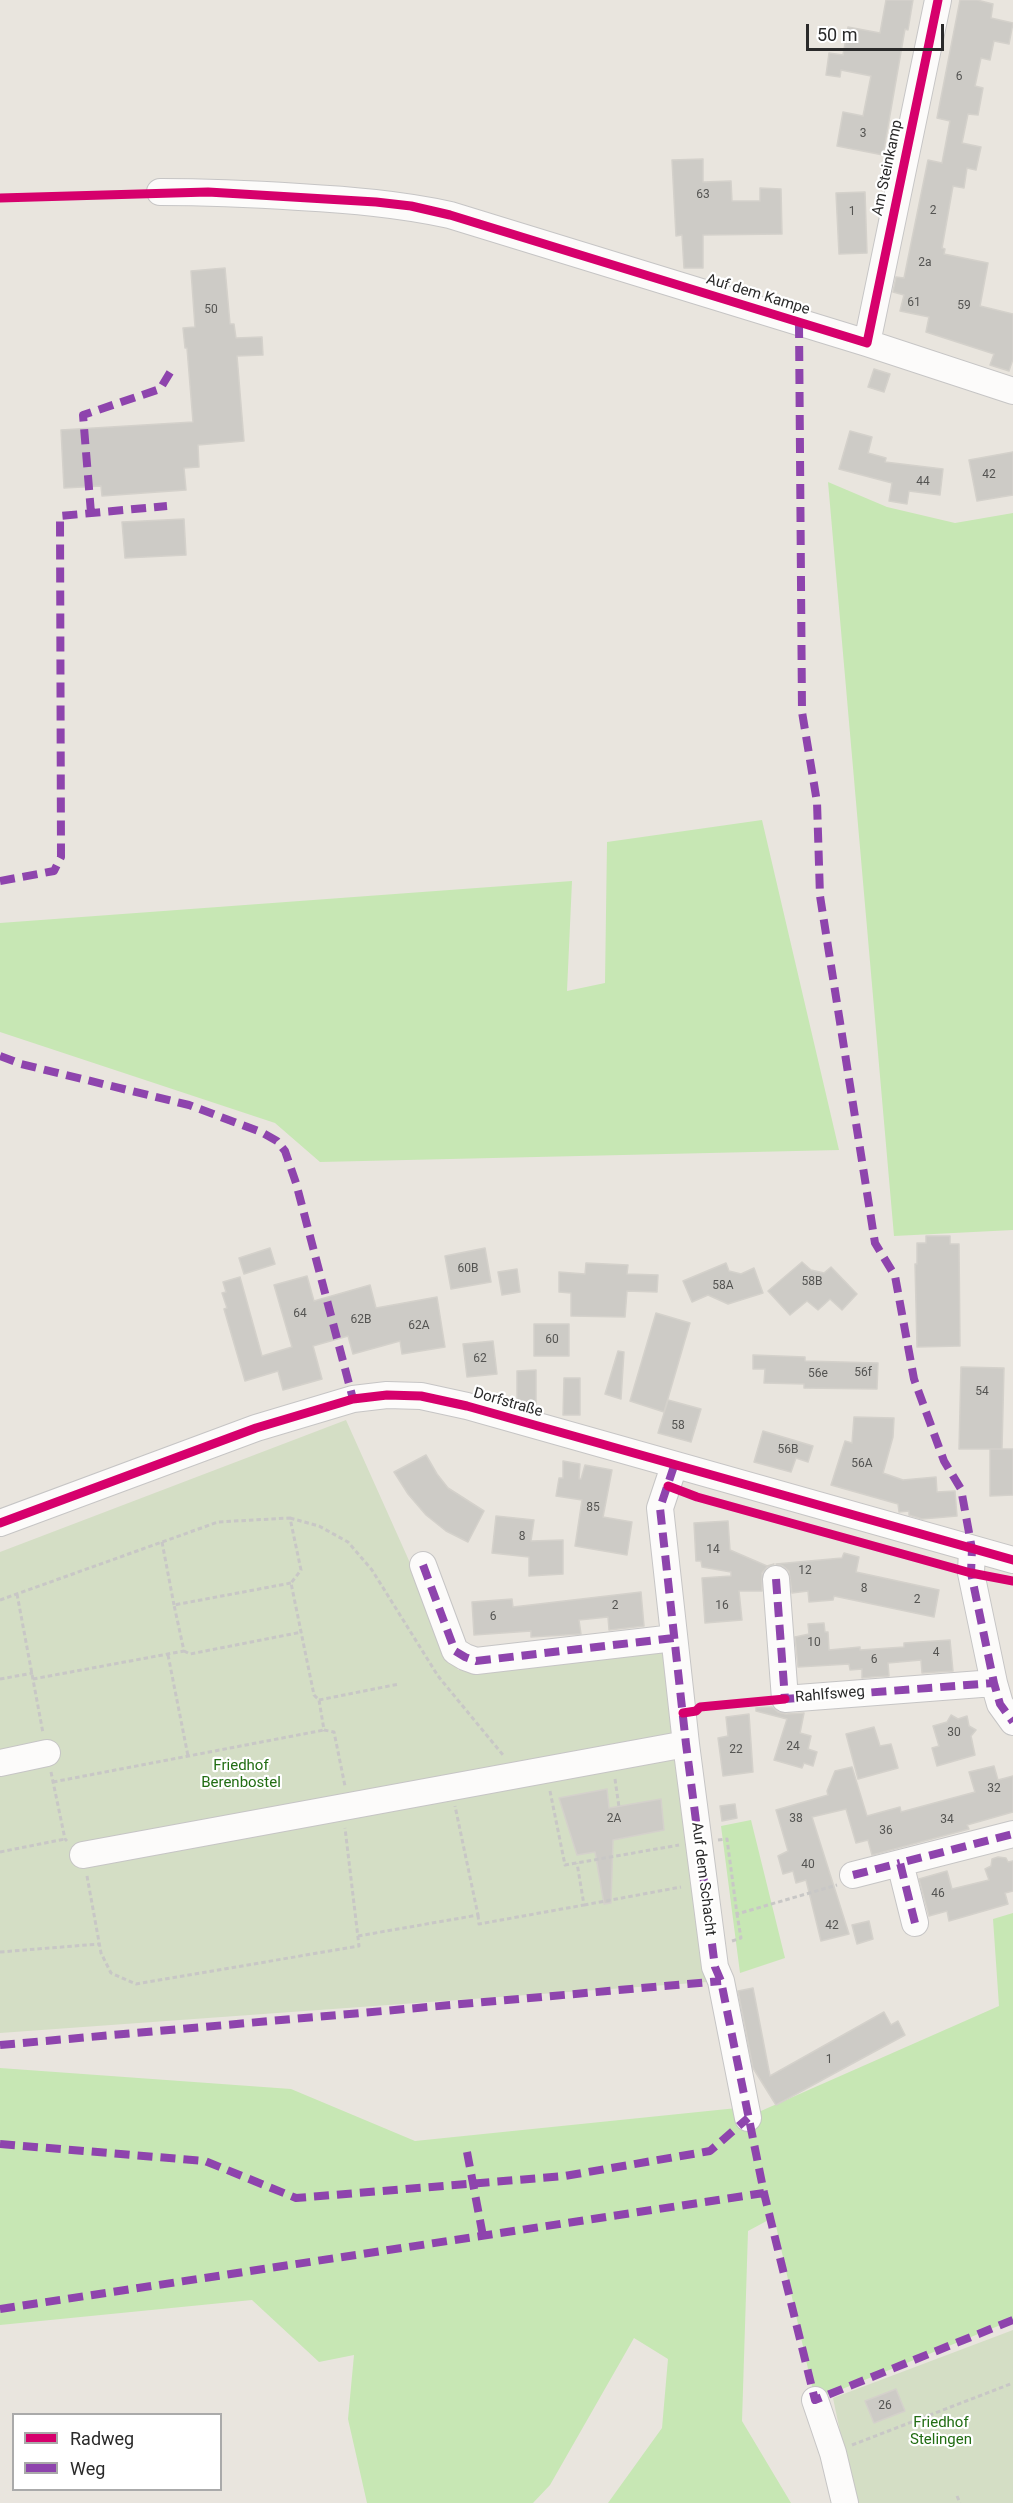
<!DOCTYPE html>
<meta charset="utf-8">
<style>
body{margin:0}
#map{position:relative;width:1013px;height:2503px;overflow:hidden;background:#e9e5de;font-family:Roboto,sans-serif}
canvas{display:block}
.legend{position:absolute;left:12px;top:2413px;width:210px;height:78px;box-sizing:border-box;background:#fff;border:2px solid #aaa;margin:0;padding:8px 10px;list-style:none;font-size:18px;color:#2a2a2a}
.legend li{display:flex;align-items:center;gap:12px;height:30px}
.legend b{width:30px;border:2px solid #aaa}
.scale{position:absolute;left:806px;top:24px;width:138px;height:27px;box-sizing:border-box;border:3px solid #2a2a2a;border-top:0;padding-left:8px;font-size:18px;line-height:21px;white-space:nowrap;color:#2a2a2a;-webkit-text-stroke:4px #fff;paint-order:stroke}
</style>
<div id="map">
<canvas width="1013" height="2503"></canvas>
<ul class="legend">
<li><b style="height:8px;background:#d6006c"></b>Radweg</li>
<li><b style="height:8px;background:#8e44ad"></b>Weg</li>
</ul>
<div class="scale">50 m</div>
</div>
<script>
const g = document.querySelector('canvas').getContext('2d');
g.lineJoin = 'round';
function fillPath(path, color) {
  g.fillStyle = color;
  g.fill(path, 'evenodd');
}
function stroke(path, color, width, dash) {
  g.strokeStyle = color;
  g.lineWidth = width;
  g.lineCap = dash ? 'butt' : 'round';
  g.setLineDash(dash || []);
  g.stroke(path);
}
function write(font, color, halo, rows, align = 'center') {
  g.font = font + ' Roboto,sans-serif';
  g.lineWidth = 4.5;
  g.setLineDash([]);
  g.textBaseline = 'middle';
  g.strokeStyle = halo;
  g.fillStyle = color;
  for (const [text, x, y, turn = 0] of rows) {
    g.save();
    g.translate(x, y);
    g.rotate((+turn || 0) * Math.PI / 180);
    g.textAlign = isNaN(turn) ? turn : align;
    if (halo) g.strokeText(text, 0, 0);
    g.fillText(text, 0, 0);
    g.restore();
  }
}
const green = new Path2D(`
 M 828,482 L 887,507 L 955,523 L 1013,513 L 1013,1230 L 894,1236 Z
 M 762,820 L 839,1150 L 320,1162 L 275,1123 L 0,1032 L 0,923 L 572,881 L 567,991 L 605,983 L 607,842 Z
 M 751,1820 L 785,1958 L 740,1973 L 721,1826 Z
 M 1013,1913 L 1013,2320 L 815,2400 L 774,2217 L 748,2231 L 742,2421 L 791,2503 L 608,2503 L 662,2428 L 668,2359 L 634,2338 L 550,2485 L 533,2503 L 367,2503 L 348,2419 L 354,2355 L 319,2362 L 252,2300 L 0,2325 L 0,2068 L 291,2089 L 415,2141 L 747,2107 L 745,2118 L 999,2006 L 993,1919 Z`);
const cemetery = new Path2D(`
 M 346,1420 L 458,1670 L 674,1638 L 721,1981 L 0,2033 L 0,1552 Z
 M 1013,2330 L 1013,2503 L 855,2503 L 833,2398 Z`);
const building = new Path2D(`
 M 886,0 L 913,0 L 908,30 L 905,29 L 883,155 L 837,146 L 843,112 L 863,116 L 871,76 L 841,70 L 840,77 L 826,75 L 829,53 L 843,55 L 848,27 L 880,33 Z
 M 960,0 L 977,0 L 993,4 L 991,18 L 1013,23 L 1009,44 L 994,41 L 990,60 L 981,58 L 975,86 L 983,88 L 978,115 L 968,114 L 962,143 L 981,147 L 976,170 L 967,168 L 964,188 L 953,186 L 942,248 L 945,249 L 944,254 L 988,263 L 980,306 L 1013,314 L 1013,359 L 1009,371 L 990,365 L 994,354 L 926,332 L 929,317 L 900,311 L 904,295 L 893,292 L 896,277 L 904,278 L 928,160 L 942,163 L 950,121 L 937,118 Z
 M 703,159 L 703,182 L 731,181 L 732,201 L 760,201 L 760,188 L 781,189 L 782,234 L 703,235 L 703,268 L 684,268 L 682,235 L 676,236 L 672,160 Z
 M 865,192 L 867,253 L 839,254 L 836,193 Z
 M 225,268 L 230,324 L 234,324 L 236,338 L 262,337 L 263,355 L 237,356 L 244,441 L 198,445 L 199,467 L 184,468 L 186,490 L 102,496 L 101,486 L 64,488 L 61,430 L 193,422 L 187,348 L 185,348 L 183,328 L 195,327 L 191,271 Z
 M 874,369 L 890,374 L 884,392 L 868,387 Z
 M 850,431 L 872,437 L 868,453 L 886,458 L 885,462 L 943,469 L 940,495 L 909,491 L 907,504 L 889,501 L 892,483 L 839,469 Z
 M 1013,452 L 1013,495 L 977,501 L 969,460 Z
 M 184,519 L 186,555 L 125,558 L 122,522 Z
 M 926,1236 L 950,1236 L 950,1244 L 959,1244 L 960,1346 L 917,1347 L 915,1264 L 917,1264 L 917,1243 L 926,1243 Z
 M 270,1248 L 275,1264 L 244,1274 L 239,1258 Z
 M 485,1248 L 491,1282 L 451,1289 L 445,1256 Z
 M 802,1262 L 811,1270 L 824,1273 L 831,1267 L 857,1294 L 842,1310 L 830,1299 L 818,1310 L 807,1301 L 790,1315 L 768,1291 Z
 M 586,1263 L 628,1265 L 627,1274 L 658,1275 L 657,1292 L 627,1291 L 625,1317 L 571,1316 L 571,1293 L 559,1292 L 559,1272 L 585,1274 Z
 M 726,1263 L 729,1271 L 741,1274 L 754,1268 L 763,1293 L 728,1304 L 708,1295 L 692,1302 L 683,1281 Z
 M 517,1269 L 520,1292 L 502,1295 L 498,1272 Z
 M 307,1276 L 314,1301 L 370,1285 L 376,1308 L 437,1297 L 445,1347 L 402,1354 L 400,1341 L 353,1354 L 348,1336 L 313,1346 L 322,1379 L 283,1390 L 278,1371 L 245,1381 L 224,1309 L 227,1308 L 222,1293 L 226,1292 L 223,1282 L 240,1277 L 262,1356 L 292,1347 L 274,1285 Z
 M 656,1313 L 690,1323 L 664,1412 L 630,1401 Z
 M 534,1324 L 569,1324 L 569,1356 L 534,1356 Z
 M 493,1341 L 497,1374 L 467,1377 L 463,1344 Z
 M 618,1351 L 624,1352 L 621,1399 L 605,1394 Z
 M 753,1355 L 805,1357 L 805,1361 L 878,1363 L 877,1389 L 804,1388 L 804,1384 L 764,1383 L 765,1369 L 753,1369 Z
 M 961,1367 L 1004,1368 L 1002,1449 L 959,1449 Z
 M 536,1370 L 536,1405 L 517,1405 L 517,1371 Z
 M 564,1378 L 580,1378 L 580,1415 L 563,1415 Z
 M 668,1400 L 701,1409 L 691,1442 L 658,1433 Z
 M 854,1417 L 894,1418 L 893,1437 L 883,1473 L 903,1480 L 936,1477 L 937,1492 L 955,1491 L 957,1516 L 922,1519 L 909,1515 L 909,1511 L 899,1512 L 898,1504 L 831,1485 L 845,1441 L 852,1443 Z
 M 763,1431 L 813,1446 L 808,1462 L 796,1458 L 791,1472 L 754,1462 Z
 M 990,1449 L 1013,1449 L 1013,1495 L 990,1496 Z
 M 426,1455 L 437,1474 L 448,1488 L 484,1511 L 468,1542 L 446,1531 L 426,1515 L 408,1494 L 394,1472 Z
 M 563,1461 L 580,1464 L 579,1479 L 581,1479 L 585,1465 L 612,1470 L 603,1517 L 632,1522 L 627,1555 L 575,1546 L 582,1500 L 556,1496 L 559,1478 L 563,1478 Z
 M 496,1516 L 534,1520 L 531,1541 L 563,1540 L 563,1574 L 529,1576 L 529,1557 L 492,1553 Z
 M 728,1521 L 730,1550 L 767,1566 L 774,1564 L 767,1567 L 762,1573 L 762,1591 L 739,1591 L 742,1620 L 705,1623 L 702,1578 L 731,1576 L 731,1572 L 702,1567 L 701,1561 L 696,1561 L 694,1523 Z
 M 844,1553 L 859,1557 L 856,1572 L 939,1590 L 934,1617 L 834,1596 L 833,1600 L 809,1602 L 808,1591 L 792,1593 L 789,1571 L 783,1566 L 776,1564 L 842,1558 Z
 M 641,1592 L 644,1626 L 609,1630 L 608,1617 L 579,1620 L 581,1634 L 531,1637 L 531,1631 L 474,1635 L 472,1602 L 512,1599 L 513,1607 Z
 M 824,1623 L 825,1632 L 828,1632 L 829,1650 L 860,1647 L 860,1650 L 904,1647 L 904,1643 L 950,1640 L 953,1671 L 922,1673 L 921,1660 L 888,1663 L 889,1676 L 871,1677 L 862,1678 L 862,1669 L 850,1670 L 849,1664 L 798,1667 L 795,1637 L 809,1634 L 808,1624 Z
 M 772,1707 L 778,1712 L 786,1714 L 804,1713 L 800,1733 L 811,1736 L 808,1749 L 817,1752 L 813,1766 L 804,1763 L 802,1768 L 774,1760 L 787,1719 L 756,1711 L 756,1708 Z
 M 749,1714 L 753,1772 L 723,1776 L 718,1738 L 728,1736 L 726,1717 Z
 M 951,1715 L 958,1719 L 967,1716 L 969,1726 L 976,1730 L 971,1736 L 975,1755 L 937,1766 L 932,1748 L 939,1746 L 933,1726 L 947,1722 Z
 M 874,1727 L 880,1746 L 891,1744 L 898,1768 L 858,1779 L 846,1734 Z
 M 994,1766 L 998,1780 L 1013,1776 L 1013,1812 L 967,1825 L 969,1829 L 872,1855 L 868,1840 L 856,1843 L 846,1809 L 812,1817 L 849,1934 L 821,1941 L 806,1880 L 796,1883 L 793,1871 L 783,1874 L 778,1856 L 788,1851 L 776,1810 L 828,1795 L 827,1791 L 835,1771 L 852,1767 L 867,1816 L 900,1807 L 901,1812 L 975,1792 L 969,1772 Z
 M 607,1789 L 609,1808 L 661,1799 L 664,1830 L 613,1840 L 611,1903 L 604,1904 L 595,1852 L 577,1855 L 559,1798 Z
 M 735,1804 L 737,1818 L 722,1821 L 720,1806 Z
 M 998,1857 L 1006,1858 L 1008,1862 L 1013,1861 L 1013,1891 L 1005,1893 L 1008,1904 L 949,1921 L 947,1911 L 929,1916 L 919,1879 L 947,1871 L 952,1889 L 989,1880 L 985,1869 L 991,1866 L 992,1859 Z
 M 869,1921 L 873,1939 L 857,1944 L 852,1925 Z
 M 753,1988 L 770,2076 L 884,2012 L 891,2025 L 898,2021 L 905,2035 L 776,2105 L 753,2068 L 738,1991 Z
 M 896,2389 L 905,2411 L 874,2423 L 865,2401 Z`);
const path = new Path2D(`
 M 290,1518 L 319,1526 L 348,1542 L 372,1570 L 438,1676 L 503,1755
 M 162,1542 L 174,1605
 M 17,1594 L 43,1733
 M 0,1600 L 218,1522 L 290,1518 L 301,1570 L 291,1583 L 314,1695 L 319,1700 L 324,1730 L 334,1732 L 345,1786
 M 184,1651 L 190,1654 L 302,1632
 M 168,1655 L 188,1756
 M 0,1679 L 33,1673
 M 33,1679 L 184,1651 L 174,1605 L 291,1583
 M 319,1700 L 399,1684
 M 51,1772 L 65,1839 L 67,1841
 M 615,1779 L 619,1807
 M 53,1782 L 324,1730
 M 550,1791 L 565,1865 L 679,1845
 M 718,1840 L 727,1839 L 737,1914 L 837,1885
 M 0,1852 L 65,1839
 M 87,1876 L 101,1953 L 111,1973 L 136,1984 L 359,1946 L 345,1828
 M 584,1905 L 681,1887
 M 478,1915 L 479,1924 L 584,1905 L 577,1863
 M 358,1936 L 478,1915 L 455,1806
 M 732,1941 L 741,1938 L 737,1914
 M 0,1952 L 99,1944
 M 852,2445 L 1013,2383
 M 957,2496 L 960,2503`);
const minor = new Path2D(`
 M 160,192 C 207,192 253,194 299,197 C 350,200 400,204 450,215 L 867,343 L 1013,391
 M 867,343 L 938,0
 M 674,1466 L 660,1508 L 686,1744 L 715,1967 L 721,1981 L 748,2118
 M 0,1523 L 256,1428 L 353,1399 L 387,1395 L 421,1396 L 467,1406 L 1013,1560
 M 972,1549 L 971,1573 L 994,1683 L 1000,1704 L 1013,1722
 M 423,1565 L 455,1651 L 465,1657 L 476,1661 L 674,1638
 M 776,1579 L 785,1699 L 994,1683
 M 0,1763 L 47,1753
 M 83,1855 L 686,1744
 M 853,1875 L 900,1863
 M 915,1923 L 900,1863 L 1013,1834
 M 815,2400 L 833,2453 L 845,2503`);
const quiet = new Path2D(`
 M 799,323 L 802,712 L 817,802 L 820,896 L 875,1243 L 895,1276 L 914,1379 L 944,1461 L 961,1489 L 972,1549 L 971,1573 L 994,1683 L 1000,1704 L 1013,1722
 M 91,513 L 83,415 L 160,389 L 174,366
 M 0,881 L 54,871 L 61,857 L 60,516 L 167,506
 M 0,1056 L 21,1064 L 189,1105 L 261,1132 L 277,1141 L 285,1151 L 296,1183 L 353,1399
 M 674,1466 L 660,1508 L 686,1744 L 715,1967 L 721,1981 L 764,2193 L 815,2400 L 1013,2320
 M 423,1565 L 455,1651 L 465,1657 L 476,1661 L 674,1638
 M 776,1579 L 785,1699 L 994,1683
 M 853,1875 L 900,1863
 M 915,1923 L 900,1863 L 1013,1834
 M 0,2045 L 721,1981
 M 0,2144 L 205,2161 L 296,2198 L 565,2176 L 710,2151 L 748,2118
 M 467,2152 L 483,2236
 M 0,2309 L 764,2193`);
const cycleway = new Path2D(`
 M 0,198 L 208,192 L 376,202 L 411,206 L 450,215 L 867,343 L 938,0
 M 668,1486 L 697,1497 L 971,1573 L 1013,1581
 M 0,1523 L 256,1428 L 353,1399 L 387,1395 L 421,1396 L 467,1406 L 1013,1560
 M 683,1713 L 696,1711 L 700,1707 L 785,1699`);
const numberNames = [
 ["6",959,77],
 ["3",863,134],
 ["63",703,195],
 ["2",933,211],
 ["1",852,212],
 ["2a",925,263],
 ["61",914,303],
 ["59",964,306],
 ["50",211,310],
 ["42",989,475],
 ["44",923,482],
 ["60B",468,1269],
 ["58B",812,1282],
 ["58A",723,1286],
 ["64",300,1314],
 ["62B",361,1320],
 ["62A",419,1326],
 ["60",552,1340],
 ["62",480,1359],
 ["56f",863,1373],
 ["56e",818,1374],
 ["54",982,1392],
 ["58",678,1426],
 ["56B",788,1450],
 ["56A",862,1464],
 ["85",593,1508],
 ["8",522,1537],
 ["14",713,1550],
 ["12",805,1571],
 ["8",864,1589],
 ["2",917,1600],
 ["2",615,1606],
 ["16",722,1606],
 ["6",493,1617],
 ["10",814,1643],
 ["4",936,1653],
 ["6",874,1660],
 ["30",954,1733],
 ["24",793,1747],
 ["22",736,1750],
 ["32",994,1789],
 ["2A",614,1819],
 ["38",796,1819],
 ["34",947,1820],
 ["36",886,1831],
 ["40",808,1865],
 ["46",938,1894],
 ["42",832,1926],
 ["1",829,2060],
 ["26",885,2406]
];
const streetNames = [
 ["Am Steinkamp",888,168,-78],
 ["Auf dem Kampe",758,295,17],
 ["Dorfstraße",508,1403,16],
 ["Rahlfsweg",830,1695,-5],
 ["Auf dem Schacht",703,1879,83]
];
const parkNames = [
 ["Friedhof",241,1766],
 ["Berenbostel",241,1783],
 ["Friedhof",941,2423],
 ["Stelingen",941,2440]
];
fillPath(green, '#c7e7b4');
fillPath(cemetery, '#d4dec5');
fillPath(building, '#cdcbc6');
stroke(building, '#d4d1cb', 1.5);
stroke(minor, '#c6c5c5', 28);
stroke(path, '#c8c7c6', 3, [4.5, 3]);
stroke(minor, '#fcfbfa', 26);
stroke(quiet, '#8e44ad', 8, [15, 8]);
stroke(cycleway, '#d6006c', 9);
write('12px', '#545452', null, numberNames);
write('15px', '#2a2a2a', '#fff', streetNames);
write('15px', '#226d14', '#fff', parkNames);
</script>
